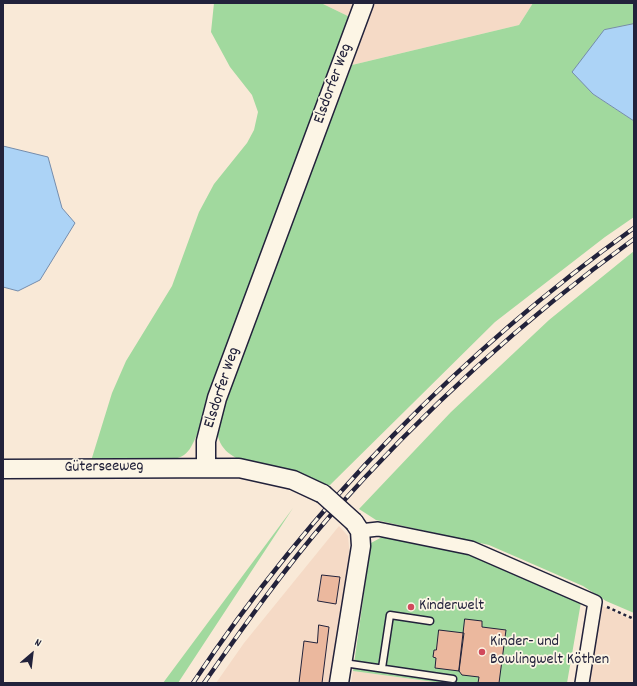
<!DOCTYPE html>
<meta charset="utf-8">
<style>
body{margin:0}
#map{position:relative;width:637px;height:686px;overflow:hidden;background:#f9e9d7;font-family:Dekko,sans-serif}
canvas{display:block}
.frame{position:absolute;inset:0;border:4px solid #22223b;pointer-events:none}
.north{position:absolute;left:12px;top:634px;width:40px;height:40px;-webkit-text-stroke:3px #fcf5e5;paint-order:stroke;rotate:28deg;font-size:11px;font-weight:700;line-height:16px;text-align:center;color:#22223b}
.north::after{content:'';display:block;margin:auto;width:14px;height:18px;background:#22223b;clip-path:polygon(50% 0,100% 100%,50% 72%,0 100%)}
</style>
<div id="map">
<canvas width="637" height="686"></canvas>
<div class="frame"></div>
<div class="north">N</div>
</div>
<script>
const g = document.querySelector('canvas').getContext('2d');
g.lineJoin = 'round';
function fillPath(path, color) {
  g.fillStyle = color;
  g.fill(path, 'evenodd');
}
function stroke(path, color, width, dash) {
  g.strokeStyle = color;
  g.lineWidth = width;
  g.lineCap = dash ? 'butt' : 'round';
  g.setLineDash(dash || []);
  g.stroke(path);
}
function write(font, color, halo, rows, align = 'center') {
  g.font = font + ' Dekko,sans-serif';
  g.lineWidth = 3.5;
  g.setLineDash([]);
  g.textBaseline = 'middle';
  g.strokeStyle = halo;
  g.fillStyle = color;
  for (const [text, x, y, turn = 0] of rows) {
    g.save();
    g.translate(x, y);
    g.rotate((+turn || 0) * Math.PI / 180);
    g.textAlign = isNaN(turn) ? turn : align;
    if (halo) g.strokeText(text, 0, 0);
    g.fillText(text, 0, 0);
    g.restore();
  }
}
const built = new Path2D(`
 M 321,3 L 358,3 L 354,19 Z
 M 374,3 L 533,3 L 519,25 L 352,65 Z
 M 339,526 L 348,536 L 350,558 L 330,683 L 216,683 L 244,643 Z
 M 596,603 L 634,621 L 634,683 L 585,683 Z
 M 353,671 L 442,683 L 351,683 Z`);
const green = new Path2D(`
 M 214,3 L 321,3 L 354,19 L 196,437 C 193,443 190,451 184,455 C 170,465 111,461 91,461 L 112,393 L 126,361 L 172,286 L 199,212 L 214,184 L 247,143 L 254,130 L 258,112 L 252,95 L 230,67 L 211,32 Z
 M 533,3 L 634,3 L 634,24 L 604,30 L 593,94 L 634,121 L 634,217 L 605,237 L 495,322 L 329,486 C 320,482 311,477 301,474 C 273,465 216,469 217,426 C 217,420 220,414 221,408 L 352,65 L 519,25 Z
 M 634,251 L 634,613 L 606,601 L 583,586 L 489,545 L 376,520 L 359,509 L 451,412 L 549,320 Z
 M 293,508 L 178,683 L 163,683 Z
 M 382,537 L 472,555 L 581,602 L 567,683 L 442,683 L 353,671 L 371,543 Z`);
const water = new Path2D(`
 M 634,24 L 634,121 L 593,94 L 572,72 L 604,30 Z
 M 3,146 L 48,157 L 62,208 L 75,223 L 40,280 L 18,291 L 3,287 Z`);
const building = new Path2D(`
 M 322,575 L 340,577 L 336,604 L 318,601 Z
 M 465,619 L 482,621 L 482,627 L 506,630 L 499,683 L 478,683 L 479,677 L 462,675 L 459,671 Z
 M 319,625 L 329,627 L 322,683 L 299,683 L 304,641 L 317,643 Z
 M 439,630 L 464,633 L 459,671 L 435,668 L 436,658 L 433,657 L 434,650 L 436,650 Z`);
const path = new Path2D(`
 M 607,607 L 634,619`);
const lane = new Path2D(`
 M 344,663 L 453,679
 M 382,668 L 390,615 L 430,621`);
const street = new Path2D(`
 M 360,531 L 378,529 L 471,548 L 595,602 L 582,683`);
const secondary = new Path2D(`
 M 206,467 L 206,441 L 217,398 L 364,3
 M 3,469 L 239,468 L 293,480 L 323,494
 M 339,683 L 361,546 L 360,531 L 354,522`);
const rail = new Path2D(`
 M 193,683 C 310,507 462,351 634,228
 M 204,683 C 244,626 284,569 330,516 C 421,413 522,320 634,239`);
const secondaryBridge = new Path2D(`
 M 323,494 L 354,522`);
const markers = [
 [411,607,4,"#d1495b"],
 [482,652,4,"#d1495b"]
];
const streetNames = [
 ["Elsdorfer Weg",334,84,-70],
 ["Elsdorfer Weg",223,388,-72],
 ["Güterseeweg",104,468,-1]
];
const poiNames = [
 ["Kinderwelt",419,607],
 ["Kinder- und",490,643],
 ["Bowlingwelt Köthen",490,661]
];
fillPath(built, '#f5dac6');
fillPath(green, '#a1d99e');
fillPath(water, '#acd3f6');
stroke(water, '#758cab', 1);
fillPath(building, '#ebb89e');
stroke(building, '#22223b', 1);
stroke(lane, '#22223b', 9);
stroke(street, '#22223b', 16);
stroke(secondary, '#22223b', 21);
stroke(path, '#22223b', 2.5, [3, 3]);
stroke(lane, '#fcf5e5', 6);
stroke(street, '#fcf5e5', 13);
stroke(secondary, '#fcf5e5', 18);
stroke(rail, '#22223b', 4.5);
stroke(rail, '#fcf5e5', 3, [9]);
stroke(secondaryBridge, '#22223b', 21, []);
stroke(secondaryBridge, '#fcf5e5', 18);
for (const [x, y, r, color] of markers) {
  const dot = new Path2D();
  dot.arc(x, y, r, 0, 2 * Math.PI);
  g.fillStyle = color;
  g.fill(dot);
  stroke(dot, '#fcf5e5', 1.5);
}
write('16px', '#22223b', '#fcf5e5', streetNames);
write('16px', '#22223b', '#fcf5e5', poiNames, 'left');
</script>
